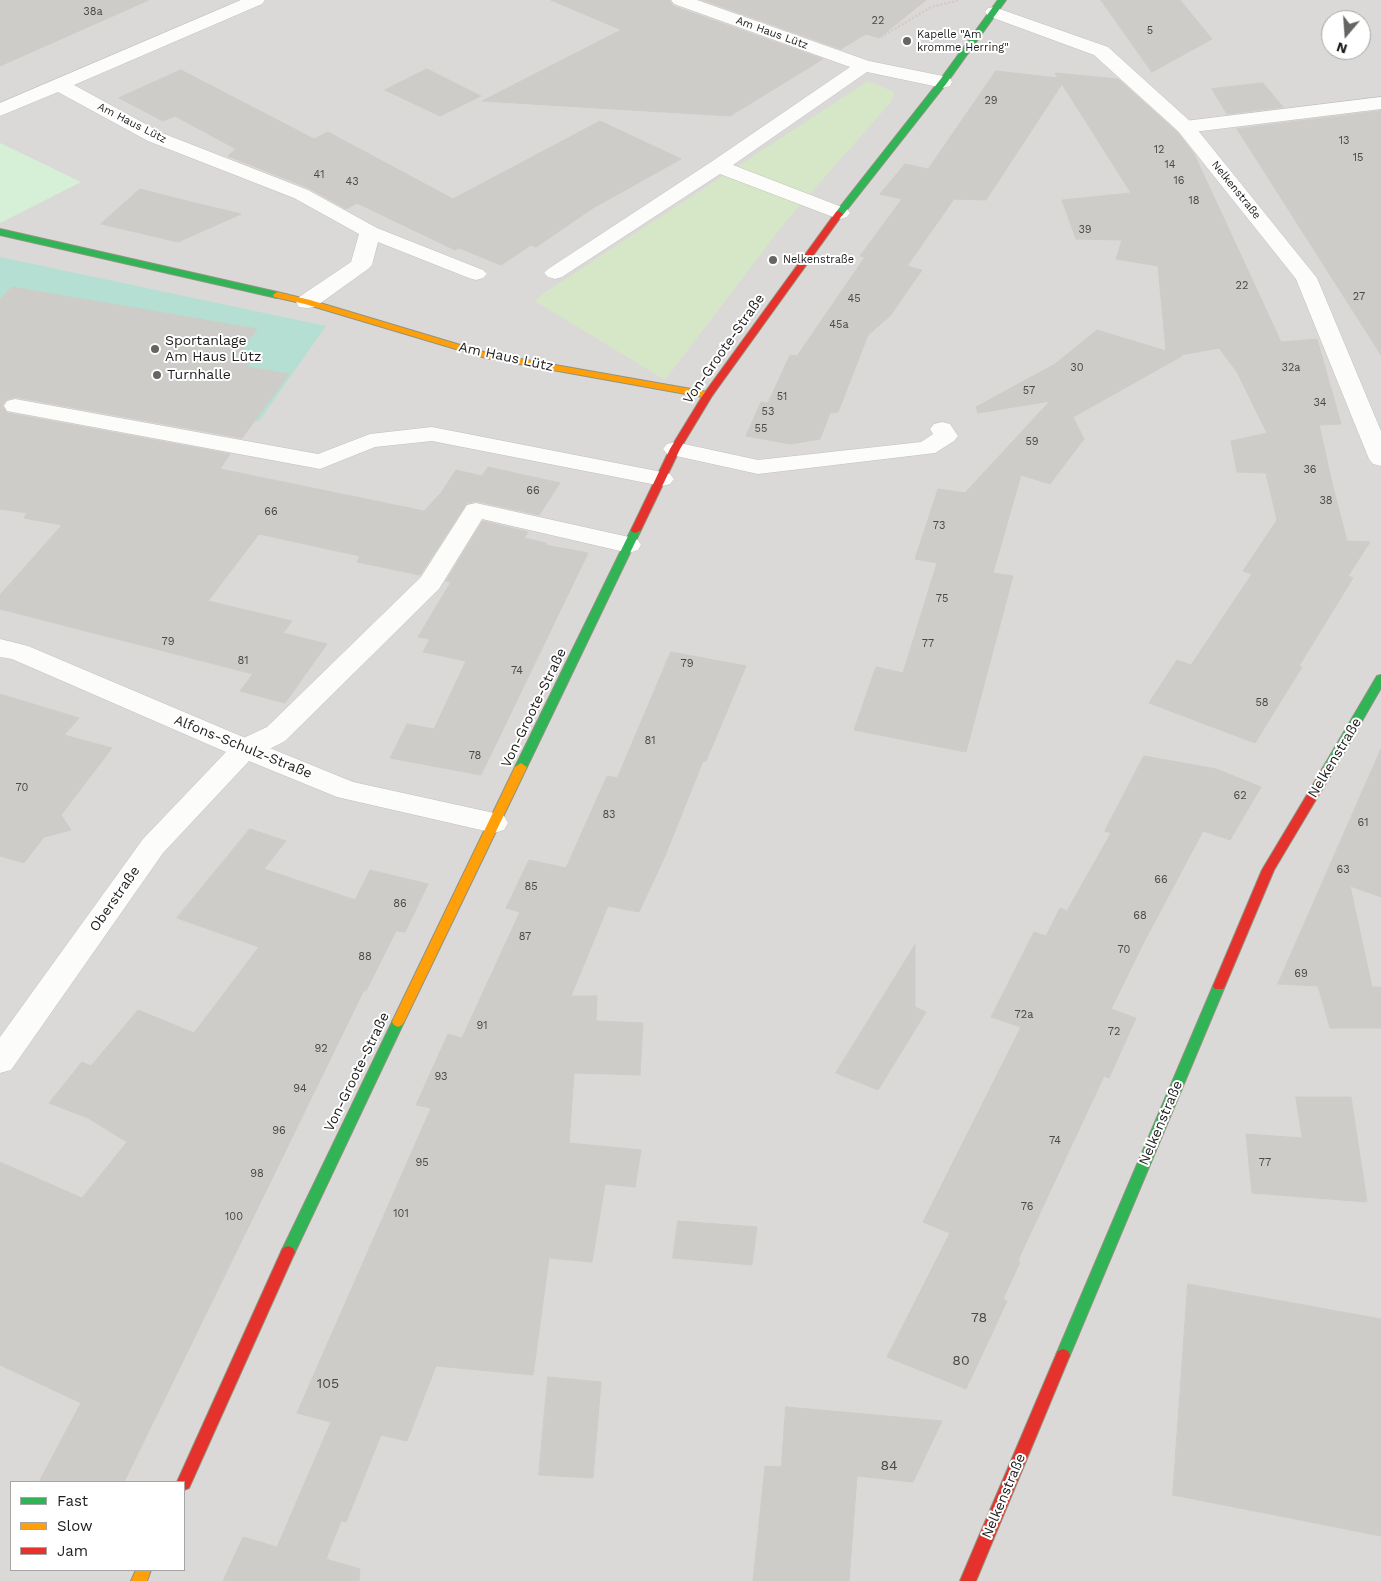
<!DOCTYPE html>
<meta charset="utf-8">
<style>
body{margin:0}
#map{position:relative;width:1381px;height:1581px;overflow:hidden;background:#eceae6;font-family:"Work Sans",sans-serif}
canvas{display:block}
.legend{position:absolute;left:10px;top:1481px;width:175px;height:90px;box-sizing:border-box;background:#fff;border:1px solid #a5a5a5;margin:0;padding:6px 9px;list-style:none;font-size:15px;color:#1d1d1d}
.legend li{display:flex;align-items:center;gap:10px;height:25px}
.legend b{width:25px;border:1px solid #a5a5a5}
.north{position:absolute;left:1321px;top:10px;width:50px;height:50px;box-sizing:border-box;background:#fff;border:1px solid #a5a5a5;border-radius:50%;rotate:198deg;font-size:14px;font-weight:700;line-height:20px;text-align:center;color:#1d1d1d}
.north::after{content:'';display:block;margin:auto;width:18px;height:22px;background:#656563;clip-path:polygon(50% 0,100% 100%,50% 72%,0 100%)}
</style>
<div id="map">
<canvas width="1381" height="1581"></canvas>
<ul class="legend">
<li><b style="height:6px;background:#30b455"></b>Fast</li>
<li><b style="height:6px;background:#ff9f0a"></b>Slow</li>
<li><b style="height:6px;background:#e5322d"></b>Jam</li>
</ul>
<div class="north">N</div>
</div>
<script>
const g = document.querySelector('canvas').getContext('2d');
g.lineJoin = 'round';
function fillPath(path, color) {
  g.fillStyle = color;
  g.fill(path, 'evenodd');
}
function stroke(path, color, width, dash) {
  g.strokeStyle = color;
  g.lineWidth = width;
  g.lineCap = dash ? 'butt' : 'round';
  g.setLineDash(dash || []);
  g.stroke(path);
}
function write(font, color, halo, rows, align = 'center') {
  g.font = font + ' "Work Sans",sans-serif';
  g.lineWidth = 4;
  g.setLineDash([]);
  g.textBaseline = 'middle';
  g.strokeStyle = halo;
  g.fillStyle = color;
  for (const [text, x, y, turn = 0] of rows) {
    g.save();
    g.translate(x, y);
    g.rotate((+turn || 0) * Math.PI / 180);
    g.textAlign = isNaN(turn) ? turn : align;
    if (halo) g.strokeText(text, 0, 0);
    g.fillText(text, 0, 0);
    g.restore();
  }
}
const residential = new Path2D(`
 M 0,0 L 1381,0 L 1381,1581 L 0,1581 ZM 1331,20 L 1361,20 L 1361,50 L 1331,50 ZM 11,1482 L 184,1482 L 184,1570 L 11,1570 Z`);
const religious = new Path2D(`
 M 395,248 L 573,327 L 559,338 L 586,351 L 573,361 L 508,347 L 506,340 L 491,333 L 482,338 L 428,314 L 419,320 L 303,271 L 336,250 L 383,255 Z
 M 749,485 L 834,501 L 779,639 L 687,622 Z`);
const grass = new Path2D(`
 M 868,81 L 894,92 L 891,102 L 786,221 L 665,380 L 535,301 L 544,293 Z`);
const park = new Path2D(`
 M 0,143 L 81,182 L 0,223 Z`);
const pitch = new Path2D(`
 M 0,257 L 326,326 L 259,421 L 2,373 L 0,375 Z`);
const building = new Path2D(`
 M 0,0 L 149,0 L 0,66 Z
 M 551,0 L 669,0 L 673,6 L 823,59 L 730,116 L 482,101 L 621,30 Z
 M 703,0 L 926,0 L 879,38 L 866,34 L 841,49 Z
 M 1101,0 L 1180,0 L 1212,39 L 1152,72 Z
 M 427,69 L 481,96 L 440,116 L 385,90 Z
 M 181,70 L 314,139 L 328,132 L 453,199 L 600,121 L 681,159 L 593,208 L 536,247 L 531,245 L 501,265 L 459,248 L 455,250 L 357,203 L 346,209 L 309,188 L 228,156 L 236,149 L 175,116 L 163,121 L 119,98 Z
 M 996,71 L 1058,78 L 1055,73 L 1118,79 L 1177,132 L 1194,154 L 1281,342 L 1317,339 L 1341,424 L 1319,425 L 1333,487 L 1347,541 L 1370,542 L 1348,576 L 1353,578 L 1299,666 L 1302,667 L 1255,743 L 1149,703 L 1177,660 L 1191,665 L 1252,574 L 1243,571 L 1277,520 L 1266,473 L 1237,472 L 1231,441 L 1267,433 L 1237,372 L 1219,348 L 1181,355 L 1182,356 L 1073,417 L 1084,439 L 1050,484 L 1021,475 L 993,573 L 1013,576 L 966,752 L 854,730 L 876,667 L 903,673 L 937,563 L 915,559 L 938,489 L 965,493 L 1050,401 L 978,413 L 976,407 L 1055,364 L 1097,330 L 1166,351 L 1158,266 L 1116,259 L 1122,240 L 1076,239 L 1062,200 L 1131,193 L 1062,84 L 986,200 L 954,199 L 907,266 L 922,270 L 890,316 L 868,335 L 838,412 L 830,413 L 820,439 L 791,444 L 746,436 L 761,402 L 768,403 L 790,355 L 797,356 L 865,257 L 860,256 L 902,199 L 880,194 L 905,164 L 928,169 Z
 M 1263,83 L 1283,107 L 1227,114 L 1212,89 Z
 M 1381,111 L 1381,355 L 1237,129 Z
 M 140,189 L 191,202 L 241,214 L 178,242 L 101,224 Z
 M 12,287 L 257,329 L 236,357 L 252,360 L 247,367 L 289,374 L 242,438 L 15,397 L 7,399 L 2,405 L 7,413 L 230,454 L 220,469 L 424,511 L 441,493 L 456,470 L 482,476 L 488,467 L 560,483 L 539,515 L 476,501 L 467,503 L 420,575 L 357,562 L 360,556 L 259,534 L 208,601 L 292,621 L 283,633 L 327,644 L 285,703 L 240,691 L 253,674 L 0,609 L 0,595 L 62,525 L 24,518 L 27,513 L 0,509 L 0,300 Z
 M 483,521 L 528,532 L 524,538 L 546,543 L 545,545 L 588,553 L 481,775 L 390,758 L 407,724 L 434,729 L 466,661 L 423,652 L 430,639 L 418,637 L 451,582 L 446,581 Z
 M 671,652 L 746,666 L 706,761 L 703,761 L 665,856 L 639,912 L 608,906 L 571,996 L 597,996 L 596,1021 L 643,1023 L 640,1075 L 574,1073 L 569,1143 L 641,1150 L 635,1187 L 605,1184 L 592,1262 L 549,1258 L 533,1375 L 436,1366 L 407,1441 L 381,1435 L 346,1522 L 341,1521 L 326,1559 L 360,1569 L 359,1581 L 223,1581 L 243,1537 L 277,1547 L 331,1422 L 297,1413 L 431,1108 L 416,1105 L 448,1034 L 462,1038 L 520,912 L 506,908 L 529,860 L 566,868 L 607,776 L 617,778 Z
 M 0,694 L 79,718 L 64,735 L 112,748 L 61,815 L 71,830 L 44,837 L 24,863 L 0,856 Z
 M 1381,749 L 1381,897 L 1350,886 L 1372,987 L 1381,987 L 1381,1028 L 1330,1028 L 1318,986 L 1278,984 Z
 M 1144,756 L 1216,769 L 1261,787 L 1230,840 L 1203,831 L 1145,940 L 1111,1009 L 1136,1018 L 1109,1078 L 1104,1076 L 1018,1260 L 1020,1262 L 1003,1299 L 1007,1301 L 966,1389 L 887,1357 L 950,1233 L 923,1222 L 1021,1027 L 991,1017 L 1034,932 L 1046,936 L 1060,908 L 1067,911 L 1111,833 L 1105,831 Z
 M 250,829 L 286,841 L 264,869 L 355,900 L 370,870 L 428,884 L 405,932 L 396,931 L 366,991 L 364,990 L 124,1482 L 39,1482 L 81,1403 L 0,1365 L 0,1162 L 82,1198 L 127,1142 L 88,1118 L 49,1103 L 82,1062 L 91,1066 L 138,1010 L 194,1033 L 259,947 L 177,918 Z
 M 915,945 L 915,1007 L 926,1012 L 878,1090 L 836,1073 Z
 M 1296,1097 L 1351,1097 L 1367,1202 L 1252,1193 L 1246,1134 L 1302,1138 Z
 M 678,1221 L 757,1227 L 752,1265 L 673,1258 Z
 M 1188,1284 L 1381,1319 L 1381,1536 L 1173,1495 Z
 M 548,1377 L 601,1382 L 593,1478 L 539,1475 Z
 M 786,1407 L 942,1421 L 913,1482 L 857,1476 L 849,1581 L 753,1581 L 765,1466 L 781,1467 Z`);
const path = new Path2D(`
 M 881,37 L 931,7 L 960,0`);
const lane = new Path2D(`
 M 1381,97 L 1381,109 L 1185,133 L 1178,131 L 1175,127 L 1178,123 L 1185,121 Z
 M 15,399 L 318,454 L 370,434 L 432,427 L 662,472 L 670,474 L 674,479 L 670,484 L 662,486 L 432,441 L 375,447 L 320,469 L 7,411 L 4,406 L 7,401 Z
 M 942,422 L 950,424 L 958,436 L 954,441 L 935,453 L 758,474 L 667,454 L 663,449 L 667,444 L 675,442 L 758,460 L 921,442 L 933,434 L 930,429 L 934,424 Z
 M 476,503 L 629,537 L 638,540 L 641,545 L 638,550 L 629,553 L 482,519 L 439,589 L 285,741 C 270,748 253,761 235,756 L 232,749 L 235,742 L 267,727 L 421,577 L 467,505 Z`);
const street = new Path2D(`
 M 241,0 L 265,0 L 262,4 L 74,85 L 162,133 L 308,190 L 377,228 L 483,270 L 487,274 L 483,278 L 476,280 L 469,278 L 378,242 L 372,265 L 368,269 L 315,307 L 307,308 L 299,307 L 296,302 L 299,297 L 351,262 L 359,234 L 294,198 L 148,141 L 58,92 L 0,116 L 0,103 Z
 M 671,0 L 697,0 L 869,61 L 943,76 L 950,78 L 952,82 L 950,86 L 943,88 L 867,72 L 733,165 L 847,209 L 850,213 L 847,217 L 840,219 L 833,217 L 720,174 L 562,277 L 555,279 L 548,277 L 544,273 L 548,269 L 711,162 L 850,67 L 674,4 Z
 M 994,7 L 1108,47 L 1192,123 L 1317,278 L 1381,431 L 1381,466 L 1373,464 L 1369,459 L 1296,279 L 1178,131 L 1094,55 L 988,16 L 985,12 L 988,8 Z
 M 0,639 L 28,646 L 255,742 L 353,782 L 494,813 L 504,816 L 508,823 L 504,830 L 494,833 L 337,797 L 249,761 L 163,853 L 11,1070 L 0,1073 L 0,1037 L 143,839 L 226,752 L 12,659 L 0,657 Z`);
const fast = new Path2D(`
 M 998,0 L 1006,0 L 946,84 L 842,216 L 836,216 L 836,212 L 940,80 Z
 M 0,229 L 277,292 L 281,295 L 277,298 L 0,235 Z
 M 636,527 L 641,530 L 527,767 L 521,771 L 517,770 L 515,767 L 631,530 Z
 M 1381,675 L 1381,688 L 1333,771 L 1331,774 L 1323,774 L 1321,771 L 1377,676 Z
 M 1219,981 L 1223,983 L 1225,986 L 1070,1355 L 1068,1359 L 1063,1361 L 1058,1359 L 1056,1355 L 1213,986 L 1215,983 Z
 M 398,1017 L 402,1019 L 404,1022 L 295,1252 L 293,1256 L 288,1258 L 283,1256 L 281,1252 L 392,1022 L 394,1019 Z`);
const slow = new Path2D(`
 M 277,292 L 310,300 L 487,353 L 708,392 L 713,395 L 708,398 L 486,358 L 305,304 L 274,297 L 273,295 Z
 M 521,763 L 527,767 L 404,1022 L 402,1025 L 398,1027 L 394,1025 L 392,1022 L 515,767 Z
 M 136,1570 L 151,1570 L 147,1581 L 131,1581 Z`);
const jam = new Path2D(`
 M 839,211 L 843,214 L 712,396 L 680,449 L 641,530 L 636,533 L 632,532 L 631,530 L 670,449 L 703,395 L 836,212 Z
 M 1327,767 L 1333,771 L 1274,870 L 1225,986 L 1223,989 L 1215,989 L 1213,986 L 1262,870 L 1323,768 Z
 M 288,1246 L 293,1248 L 295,1252 L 189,1488 L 184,1490 L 184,1482 L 177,1482 L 281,1252 L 283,1248 Z
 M 1063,1349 L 1068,1351 L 1070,1355 L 976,1581 L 960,1581 L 1056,1355 L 1058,1351 Z`);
const markers = [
 [907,41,5,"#656563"],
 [773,260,5,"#656563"],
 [155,349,5,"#656563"],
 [157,375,5,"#656563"]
];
const numberNames = [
 ["38a",93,12],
 ["22",878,21],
 ["5",1150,31],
 ["29",991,101],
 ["13",1344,141],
 ["12",1159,150],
 ["15",1358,158],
 ["14",1170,165],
 ["41",319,175],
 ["16",1179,181],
 ["43",352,182],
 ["18",1194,201],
 ["39",1085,230],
 ["22",1242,286],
 ["27",1359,297],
 ["45",854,299],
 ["45a",839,325],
 ["30",1077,368],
 ["32a",1291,368],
 ["57",1029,391],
 ["51",782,397],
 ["34",1320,403],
 ["53",768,412],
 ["55",761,429],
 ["59",1032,442],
 ["36",1310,470],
 ["66",533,491],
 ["38",1326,501],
 ["66",271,512],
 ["73",939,526],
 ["75",942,599],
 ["79",168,642],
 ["77",928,644],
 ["81",243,661],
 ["79",687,664],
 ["74",517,671],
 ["58",1262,703],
 ["81",650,741],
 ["78",475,756],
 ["70",22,788],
 ["62",1240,796],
 ["83",609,815],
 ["61",1363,823],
 ["63",1343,870],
 ["66",1161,880],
 ["85",531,887],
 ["86",400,904],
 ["68",1140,916],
 ["87",525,937],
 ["70",1124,950],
 ["88",365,957],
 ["69",1301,974],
 ["72a",1024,1015],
 ["91",482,1026],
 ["72",1114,1032],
 ["92",321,1049],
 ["93",441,1077],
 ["94",300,1089],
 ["96",279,1131],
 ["74",1055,1141],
 ["95",422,1163],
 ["77",1265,1163],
 ["98",257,1174],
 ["76",1027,1207],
 ["101",401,1214],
 ["100",234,1217]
];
const farStreetnames = [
 ["Am Haus Lütz",772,33,20],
 ["Am Haus Lütz",132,123,27],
 ["Nelkenstraße",1236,190,51]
];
const farPoinames = [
 ["Kapelle \"Am",917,35],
 ["kromme Herring\"",917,48],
 ["Nelkenstraße",783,260]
];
const poiNames = [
 ["Sportanlage",165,341],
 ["Am Haus Lütz",165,357],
 ["Turnhalle",167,375]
];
const streetNames = [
 ["Von-Groote-Straße",724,349,-55],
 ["Am Haus Lütz",506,357,12],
 ["Von-Groote-Straße",534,708,-64],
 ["Alfons-Schulz-Straße",243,747,22],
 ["Nelkenstraße",1335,758,-59],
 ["Oberstraße",115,899,-55],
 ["Von-Groote-Straße",357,1072,-64],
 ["Nelkenstraße",1161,1123,-67],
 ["Nelkenstraße",1004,1496,-67]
];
const nearNumbernames = [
 ["78",979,1318],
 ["80",961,1361],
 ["105",328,1384],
 ["84",889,1466]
];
fillPath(residential, '#dbd9d7');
fillPath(religious, '#dad9d7');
fillPath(grass, '#d5e7c7');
fillPath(park, '#d6f0d8');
fillPath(pitch, '#b5dfd2');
fillPath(building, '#ceccc9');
stroke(building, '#cfccc8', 1);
stroke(lane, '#c3c2c0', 1);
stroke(street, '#c3c2c0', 1);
stroke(fast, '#909480', 2);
stroke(slow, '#909480', 2);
stroke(jam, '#909480', 2);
stroke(path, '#d5cac7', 2.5, [2, 2]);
fillPath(lane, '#fcfcfb');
fillPath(street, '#fcfcfb');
fillPath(fast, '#30b455');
fillPath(slow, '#ff9f0a');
fillPath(jam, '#e5322d');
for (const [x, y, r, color] of markers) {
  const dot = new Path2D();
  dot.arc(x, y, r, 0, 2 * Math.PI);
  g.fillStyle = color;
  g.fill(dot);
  stroke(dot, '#fff', 2);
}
write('11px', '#494948', null, numberNames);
write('11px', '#1d1d1d', '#fff', farStreetnames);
write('11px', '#1d1d1d', '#fff', farPoinames, 'left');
write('14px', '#1d1d1d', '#fff', poiNames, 'left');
write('14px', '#1d1d1d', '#fff', streetNames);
write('14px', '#494948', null, nearNumbernames);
</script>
